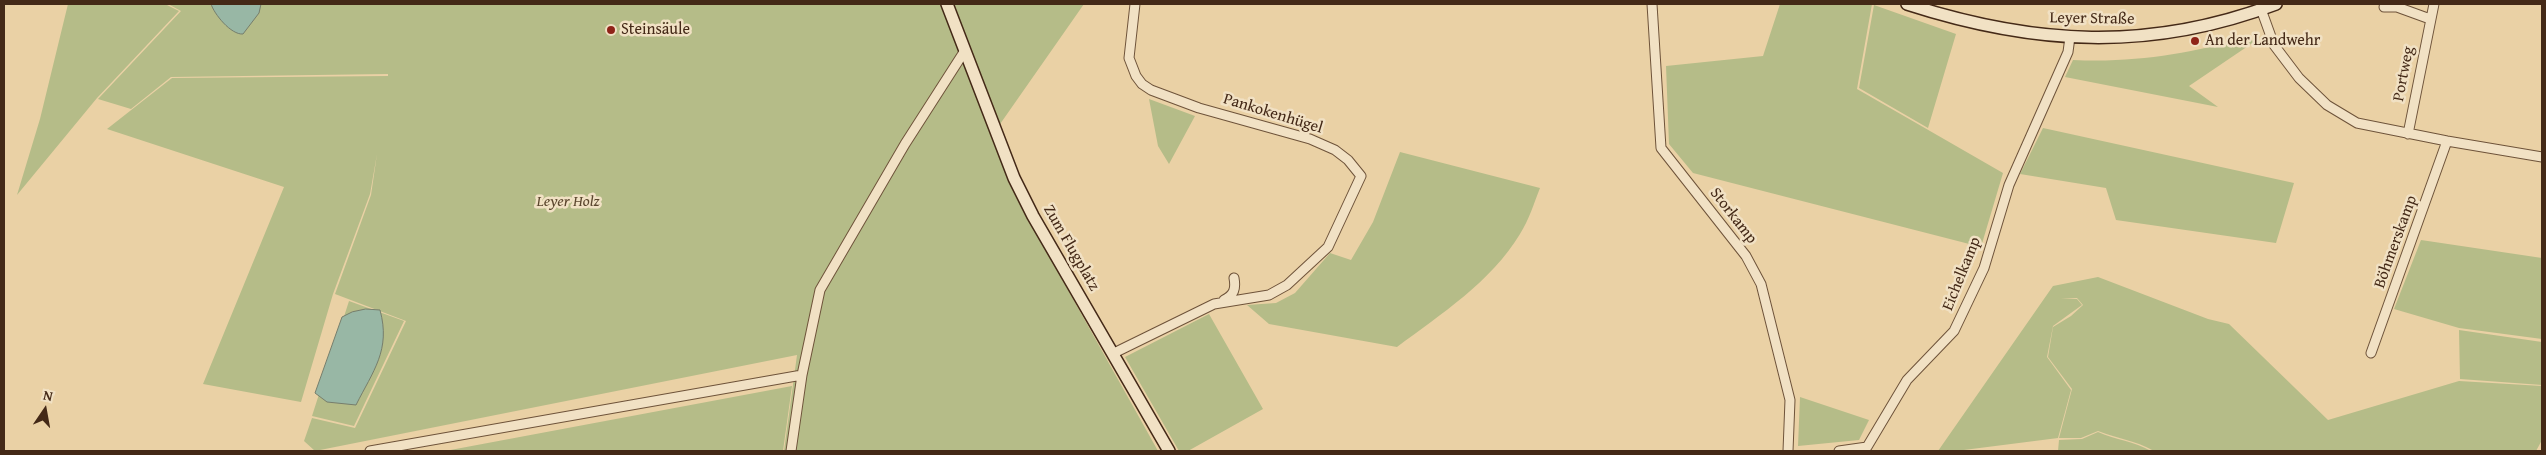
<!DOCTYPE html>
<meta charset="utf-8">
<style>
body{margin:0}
#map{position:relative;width:2546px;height:455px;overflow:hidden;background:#ead1a5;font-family:"Gentium Book Plus",serif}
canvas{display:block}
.frame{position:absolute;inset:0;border:5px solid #442917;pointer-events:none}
.north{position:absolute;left:20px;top:385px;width:50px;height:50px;-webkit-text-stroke:4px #f1e1c4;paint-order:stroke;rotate:12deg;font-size:14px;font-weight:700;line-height:20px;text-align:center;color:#442917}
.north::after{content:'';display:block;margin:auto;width:18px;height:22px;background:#442917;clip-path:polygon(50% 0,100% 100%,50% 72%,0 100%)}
</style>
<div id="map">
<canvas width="2546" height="455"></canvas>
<div class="frame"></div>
<div class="north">N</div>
</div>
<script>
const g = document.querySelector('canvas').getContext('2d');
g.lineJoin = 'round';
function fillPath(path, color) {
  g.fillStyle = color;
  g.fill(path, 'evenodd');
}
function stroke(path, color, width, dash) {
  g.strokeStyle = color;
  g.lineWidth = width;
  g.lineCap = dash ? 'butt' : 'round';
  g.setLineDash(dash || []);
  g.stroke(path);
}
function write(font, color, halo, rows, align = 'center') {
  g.font = font + ' "Gentium Book Plus",serif';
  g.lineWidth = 5;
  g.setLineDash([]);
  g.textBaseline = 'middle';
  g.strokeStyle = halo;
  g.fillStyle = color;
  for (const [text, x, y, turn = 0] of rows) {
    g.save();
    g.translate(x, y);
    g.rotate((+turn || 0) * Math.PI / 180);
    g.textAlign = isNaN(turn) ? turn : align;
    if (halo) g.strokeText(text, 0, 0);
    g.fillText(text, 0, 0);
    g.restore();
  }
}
const green = new Path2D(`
 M 68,4 L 165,4 L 179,11 L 97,98 L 17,195 L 40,119 Z
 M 168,4 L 1084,4 L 991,137 L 1016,197 L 1158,451 L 784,451 L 797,355 L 315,451 L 304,441 L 312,418 L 355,428 L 406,321 L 335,294 L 371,195 L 377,154 L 370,194 L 333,294 L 301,402 L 203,384 L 284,187 L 107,129 L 172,78 L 388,76 L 388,74 L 171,77 L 131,109 L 98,99 L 181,11 Z
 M 1780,4 L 1872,4 L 1857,89 L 2003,173 L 1981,247 L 1693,173 L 1669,144 L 1666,66 L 1763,56 Z
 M 1874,5 L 1956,34 L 1928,128 L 1859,88 Z
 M 2250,38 L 2254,42 L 2189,86 L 2218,107 L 2065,77 L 2073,60 C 2139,63 2186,53 2250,38 Z
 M 1149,99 L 1195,116 L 1169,164 L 1158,146 Z
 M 2043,128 L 2294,183 L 2276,243 L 2116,220 L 2106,188 L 2020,174 Z
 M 1400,152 L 1540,188 C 1534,203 1529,220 1520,234 C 1491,282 1441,314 1397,347 L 1269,324 L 1247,305 L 1276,303 L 1295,293 L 1330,253 L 1351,260 L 1373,222 Z
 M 2421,240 L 2542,258 L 2542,339 L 2459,328 L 2394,309 Z
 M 2098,277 L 2208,319 L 2229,324 L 2328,420 L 2459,381 L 2542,386 L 2542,440 L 2536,451 L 2154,451 C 2134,440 2119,439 2098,431 L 2081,438 L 2059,438 L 2072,389 L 2048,357 L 2053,327 L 2071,316 L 2083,305 L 2077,298 L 2061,299 L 2077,299 L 2082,305 L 2053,326 L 2047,357 L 2071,390 L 2058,438 L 1956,451 L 1938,451 L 2053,286 Z
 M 349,301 L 404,321 L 354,426 L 312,416 Z
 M 1209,314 L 1263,409 L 1188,451 L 1179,451 L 1125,357 Z
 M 2459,330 L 2542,342 L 2542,385 L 2460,379 Z
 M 792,386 L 783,451 L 445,451 Z
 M 1800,397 L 1869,420 L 1859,440 L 1798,446 Z
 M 2098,432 C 2116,440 2134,441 2151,451 L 2058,451 L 2059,440 L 2082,439 Z`);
const water = new Path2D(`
 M 211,4 L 261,4 L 259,13 L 243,34 C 231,35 214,14 211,4 Z
 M 366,309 L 380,310 C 391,350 373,371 356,405 L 327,402 L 315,393 L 342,317 L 352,312 Z`);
const street = new Path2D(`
 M 1652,4 L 1661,148 L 1746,256 L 1761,284 L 1790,400 L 1788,451
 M 2384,7 L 2397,7 L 2430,19
 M 2261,9 L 2274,45 L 2299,78 L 2327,105 L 2357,123 L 2447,141 L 2542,157
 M 2408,134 L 2434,4
 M 1224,300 C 1234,295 1236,289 1234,278
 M 1114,353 L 1214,304 L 1269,295 L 1287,285 L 1328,247 L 1361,176 L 1348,160 L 1335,150 L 1310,139 L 1199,108 L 1151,90 L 1142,84 L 1136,76 L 1129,58 L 1135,4
 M 2371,353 L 2447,141
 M 370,451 L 802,375
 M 791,451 L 802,375 L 820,290 L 905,144 L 964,52
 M 1839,451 L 1867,447 L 1907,380 L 1954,331 L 1984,268 L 2009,185 L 2068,52 L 2070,37`);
const secondary = new Path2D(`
 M 947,4 L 1014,178 L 1033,216 L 1169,451
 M 1907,4 C 2034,45 2149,52 2276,4`);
const markers = [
 [611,30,5,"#8f2418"],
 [2195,41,5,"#8f2418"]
];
const streetNames = [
 ["Leyer Straße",2092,19,1],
 ["Portweg",2404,74,-79],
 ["Pankokenhügel",1273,114,17],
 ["Storkamp",1733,216,52],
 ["Böhmerskamp",2396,242,-70],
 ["Zum Flugplatz",1071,248,60],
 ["Eichelkamp",1962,274,-68]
];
const poiNames = [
 ["Steinsäule",621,30],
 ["An der Landwehr",2205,41]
];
const parkNames = [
 ["Leyer Holz",568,202]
];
fillPath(green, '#b5bc88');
fillPath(water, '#98b7a5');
stroke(water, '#767e6c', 1);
stroke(street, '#6e533a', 11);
stroke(secondary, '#442917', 14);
stroke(street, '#f1e1c4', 9);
stroke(secondary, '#f1e1c4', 11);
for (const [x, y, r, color] of markers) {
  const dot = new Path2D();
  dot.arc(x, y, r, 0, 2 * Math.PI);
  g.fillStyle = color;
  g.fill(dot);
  stroke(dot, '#f1e1c4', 2);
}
write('16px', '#442917', '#f1e1c4', streetNames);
write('16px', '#442917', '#f1e1c4', poiNames, 'left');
write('italic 16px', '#5b462e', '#f1e1c4', parkNames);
</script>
